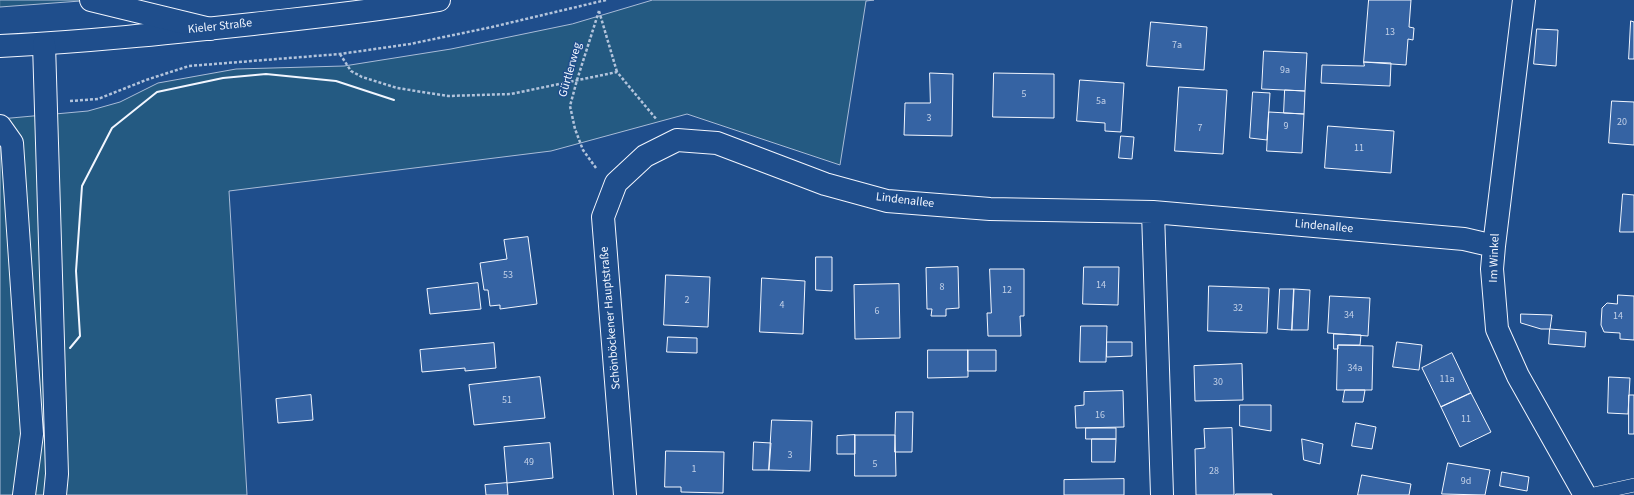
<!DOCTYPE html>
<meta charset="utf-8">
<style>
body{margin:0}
canvas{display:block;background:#1f4e8c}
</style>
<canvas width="1634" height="495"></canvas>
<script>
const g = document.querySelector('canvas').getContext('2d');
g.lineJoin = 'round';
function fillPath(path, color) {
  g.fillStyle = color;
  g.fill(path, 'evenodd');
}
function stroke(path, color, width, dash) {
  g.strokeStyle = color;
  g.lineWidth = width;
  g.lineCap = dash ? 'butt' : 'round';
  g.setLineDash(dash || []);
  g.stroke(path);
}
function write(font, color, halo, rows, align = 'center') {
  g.font = font + ' "Source Sans 3",sans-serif';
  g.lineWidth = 3;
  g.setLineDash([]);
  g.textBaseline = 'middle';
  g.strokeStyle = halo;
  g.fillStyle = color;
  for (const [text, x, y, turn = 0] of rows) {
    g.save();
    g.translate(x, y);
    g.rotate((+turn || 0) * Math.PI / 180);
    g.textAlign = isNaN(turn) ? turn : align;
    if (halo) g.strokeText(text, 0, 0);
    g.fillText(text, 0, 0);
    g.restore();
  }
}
const green = new Path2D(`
 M 0,0 L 94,0 L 0,7 Z
 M 653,0 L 874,0 L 866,1 L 840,165 L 687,114 L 551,151 L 229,191 L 247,495 L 0,495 L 0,119 L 88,111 L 120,102 L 158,83 L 236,69 L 344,66 L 451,49 L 572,24 Z`);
const building = new Path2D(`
 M 1369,0 L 1411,0 L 1409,27 L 1414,28 L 1413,40 L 1408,39 L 1406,65 L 1364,62 Z
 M 1631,21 L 1634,22 L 1634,59 L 1629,59 Z
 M 1151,22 L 1207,27 L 1204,70 L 1147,66 Z
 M 1537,29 L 1558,30 L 1556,66 L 1534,64 Z
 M 1264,51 L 1307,53 L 1305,91 L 1262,89 Z
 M 1364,62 L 1391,63 L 1390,86 L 1321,83 L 1322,65 L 1364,66 Z
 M 930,73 L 953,74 L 952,136 L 904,135 L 905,103 L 930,103 Z
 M 994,73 L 1054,74 L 1054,118 L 993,117 Z
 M 1080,80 L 1124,83 L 1121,132 L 1105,131 L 1105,123 L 1077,121 Z
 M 1179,87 L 1227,90 L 1223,154 L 1175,151 Z
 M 1285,90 L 1305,91 L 1304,114 L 1284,113 Z
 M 1253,92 L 1270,93 L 1267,140 L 1250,138 Z
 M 1612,101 L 1634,102 L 1634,145 L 1609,143 Z
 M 1269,112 L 1304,114 L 1302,153 L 1267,151 Z
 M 1328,126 L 1394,131 L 1391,173 L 1325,168 Z
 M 1121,136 L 1134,137 L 1132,159 L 1119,158 Z
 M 1623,194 L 1634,195 L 1634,232 L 1620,232 Z
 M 528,237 L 537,304 L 500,309 L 500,305 L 490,306 L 488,290 L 484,290 L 480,263 L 507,259 L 504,240 Z
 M 816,257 L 832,257 L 832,291 L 816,290 Z
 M 958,267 L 959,308 L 946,309 L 946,316 L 931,316 L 932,309 L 927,309 L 926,268 Z
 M 1084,267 L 1119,267 L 1118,305 L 1083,304 Z
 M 990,269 L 1024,269 L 1024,316 L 1020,316 L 1021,336 L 988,336 L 987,313 L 991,313 Z
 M 666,275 L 710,277 L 708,327 L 664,325 Z
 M 762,278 L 805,281 L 803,334 L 760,332 Z
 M 478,283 L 481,309 L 430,314 L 427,289 Z
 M 899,284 L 900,338 L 855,339 L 854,285 Z
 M 1209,286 L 1269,288 L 1267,333 L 1208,331 Z
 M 1280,289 L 1294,289 L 1292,330 L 1278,329 Z
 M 1294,289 L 1310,290 L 1308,330 L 1292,330 Z
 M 1618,295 L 1634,296 L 1634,340 L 1620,339 L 1620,333 L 1604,332 L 1601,325 L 1602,308 L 1607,303 L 1617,304 Z
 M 1330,296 L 1370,298 L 1368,336 L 1328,333 Z
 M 1521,314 L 1552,315 L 1550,329 L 1541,329 L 1521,323 Z
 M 1081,326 L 1107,326 L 1106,362 L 1080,362 Z
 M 1550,329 L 1586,332 L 1585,347 L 1549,344 Z
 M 1334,334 L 1361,335 L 1360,345 L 1338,345 L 1338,349 L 1334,349 Z
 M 668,337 L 697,338 L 697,353 L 667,352 Z
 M 1107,342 L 1132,342 L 1132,356 L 1107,357 Z
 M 1397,342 L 1422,345 L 1419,370 L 1393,367 Z
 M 494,343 L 496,368 L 465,371 L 465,368 L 422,372 L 420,350 Z
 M 1338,345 L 1373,346 L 1372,390 L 1337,390 Z
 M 928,350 L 968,350 L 968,377 L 928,378 Z
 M 968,350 L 996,350 L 996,371 L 968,371 Z
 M 1452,353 L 1471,393 L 1441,407 L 1422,368 Z
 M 1242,364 L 1243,400 L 1195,401 L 1194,366 Z
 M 540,377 L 545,418 L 474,425 L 469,385 Z
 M 1609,377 L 1630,378 L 1628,414 L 1608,413 Z
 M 1345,390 L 1365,390 L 1363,402 L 1343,402 Z
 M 1123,391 L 1124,427 L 1076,428 L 1075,406 L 1084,405 L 1084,392 Z
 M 1471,393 L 1491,432 L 1460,447 L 1441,407 Z
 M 311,395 L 313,420 L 278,423 L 276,399 Z
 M 1629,395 L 1634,395 L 1634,434 L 1629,434 Z
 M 1240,405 L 1271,405 L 1271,431 L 1240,426 Z
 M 896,412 L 913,412 L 912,452 L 895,452 Z
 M 772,420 L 812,421 L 810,471 L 769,470 Z
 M 1356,423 L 1376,427 L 1372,449 L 1352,446 Z
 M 1086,428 L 1116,428 L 1116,439 L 1086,439 Z
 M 1232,428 L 1234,495 L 1196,495 L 1195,449 L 1205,448 L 1204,429 Z
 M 855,435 L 855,454 L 837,454 L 837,436 Z
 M 855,435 L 895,435 L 896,476 L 855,476 Z
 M 1092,439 L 1116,439 L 1115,462 L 1092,462 Z
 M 1302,439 L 1323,444 L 1320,464 L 1304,460 Z
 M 754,442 L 771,443 L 769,470 L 753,470 Z
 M 550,443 L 553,478 L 507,483 L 504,447 Z
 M 666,451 L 724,452 L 723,493 L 681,492 L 681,487 L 665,487 Z
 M 1448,463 L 1490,470 L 1485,495 L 1442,494 Z
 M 1502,472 L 1529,477 L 1527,491 L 1500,486 Z
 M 1362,475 L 1411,484 L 1409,495 L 1358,495 Z
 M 1124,479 L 1124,495 L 1064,495 L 1064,480 Z
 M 507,483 L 508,495 L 486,495 L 485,485 Z
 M 1236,494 L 1272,494 L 1272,495 L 1236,495 Z`);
const path = new Path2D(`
 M 599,11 L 617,72
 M 340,54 L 351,71 L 362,77 L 397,88 L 448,96 L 511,94 L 617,72 L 657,120
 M 70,101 L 98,99 L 146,80 L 189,66 L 340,54 L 410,44 L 492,27 L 606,0
 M 596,168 L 583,150 L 575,129 L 570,106 L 577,80 L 599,11`);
const service = new Path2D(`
 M 1589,495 L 1634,485`);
const minor = new Path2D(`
 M 1524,0 L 1494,246 L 1492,269 L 1497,329 L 1518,376 L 1585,495
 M 1153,212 L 1162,495
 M 625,495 L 603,217 L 616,183 L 645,156 L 677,140 L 717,143 L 825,184 L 887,201 L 990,209 L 1153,212 L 1464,239 L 1494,246`);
const secondary = new Path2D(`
 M 0,46 C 85,42 169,33 253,24 C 315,17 377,11 439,0`);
const motorway = new Path2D(`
 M 91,0 L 210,29
 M 44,44 L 57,474 L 55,495
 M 0,126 L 12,143 L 32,434 L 24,495`);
const wall = new Path2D(`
 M 70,348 L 80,336 L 76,271 L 82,186 L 112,128 L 157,92 L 223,78 L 266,74 L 336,81 L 394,100`);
const numberNames = [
 ["13",1390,33],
 ["7a",1177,46],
 ["9a",1285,71],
 ["5",1024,95],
 ["5a",1101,102],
 ["3",929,119],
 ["20",1622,123],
 ["9",1286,127],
 ["7",1200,129],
 ["11",1359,149],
 ["53",508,276],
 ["14",1101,286],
 ["8",942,288],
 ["12",1007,291],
 ["2",687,301],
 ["4",782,306],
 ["32",1238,309],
 ["6",877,312],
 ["34",1349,316],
 ["14",1618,317],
 ["34a",1355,369],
 ["11a",1447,380],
 ["30",1218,383],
 ["51",507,401],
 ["16",1100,416],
 ["11",1466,420],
 ["3",790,456],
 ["49",529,463],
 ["5",875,465],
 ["1",694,470],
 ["28",1214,472],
 ["9d",1466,482]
];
const streetNames = [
 ["Kieler Straße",220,27,-6],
 ["Gürtlerweg",571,70,-74],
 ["Lindenallee",905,201,7],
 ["Lindenallee",1324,227,5],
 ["Im Winkel",1495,258,-88],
 ["Schönböckener Hauptstraße",611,318,-95]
];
fillPath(green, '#245a82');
stroke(green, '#a8bbd7', 1);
fillPath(building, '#3563a3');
stroke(building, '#f2f6ff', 1);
stroke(service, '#f2f6ff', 14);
stroke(minor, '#f2f6ff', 24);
stroke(secondary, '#f2f6ff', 24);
stroke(motorway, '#f2f6ff', 24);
stroke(path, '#b3c4dc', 2.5, [3, 2]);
stroke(service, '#1f4e8c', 13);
stroke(minor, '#1f4e8c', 22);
stroke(secondary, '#1f4e8c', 22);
stroke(motorway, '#1f4e8c', 22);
stroke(wall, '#f2f6ff', 2);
write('10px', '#c3d1e8', null, numberNames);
write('12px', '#f2f6ff', '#1f4e8c', streetNames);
</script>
